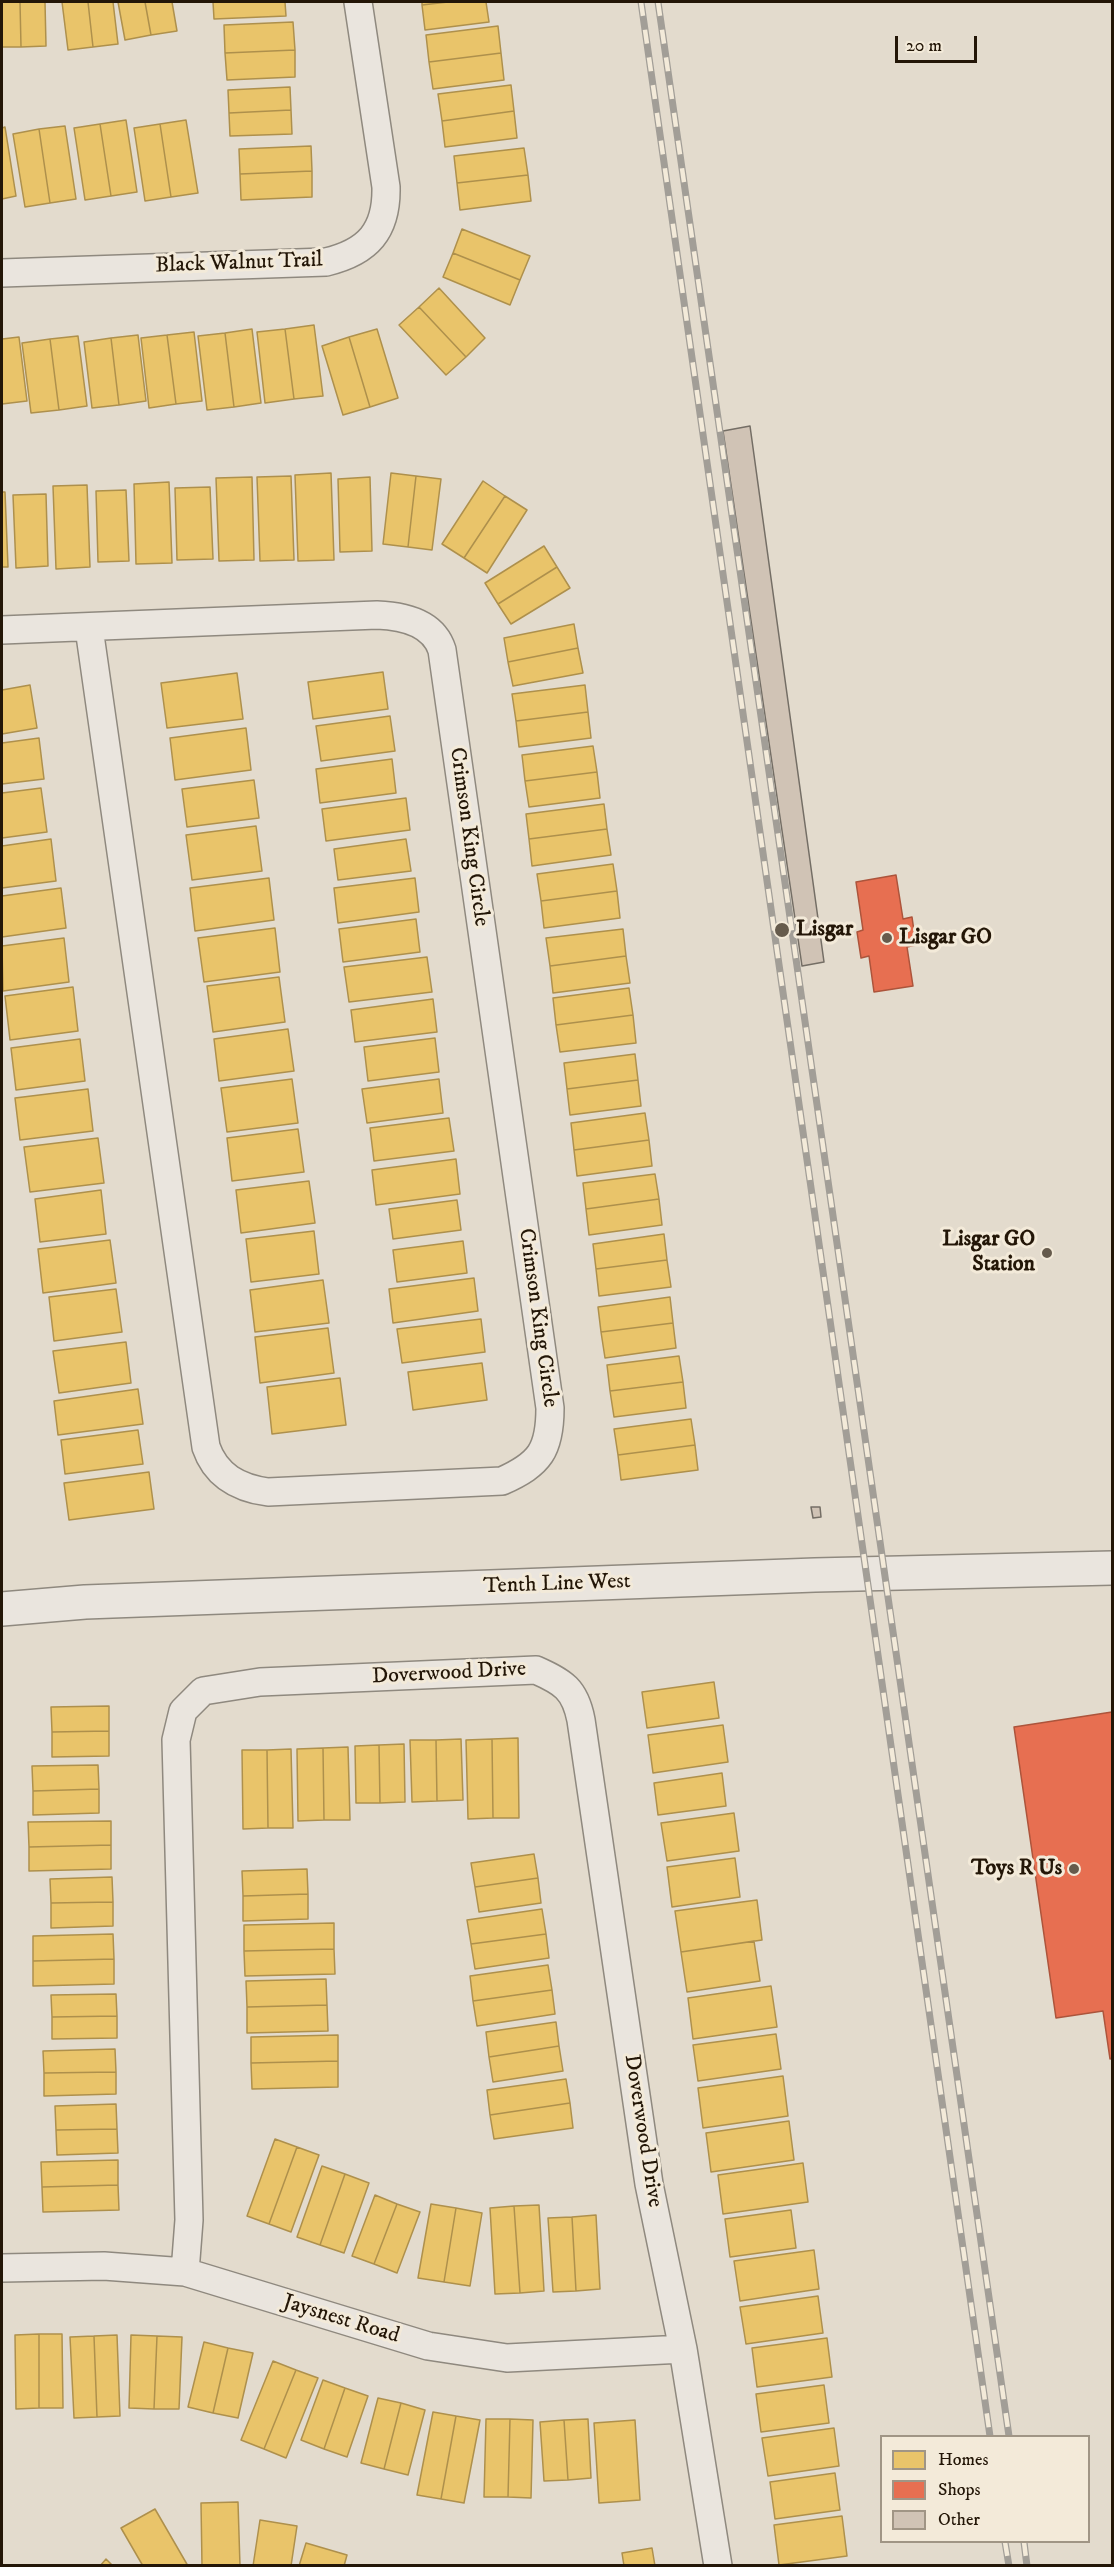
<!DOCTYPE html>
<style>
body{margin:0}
#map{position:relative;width:1114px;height:2567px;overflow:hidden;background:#e3dbcd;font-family:"IM FELL DW Pica",serif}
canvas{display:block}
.frame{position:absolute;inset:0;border:3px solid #231607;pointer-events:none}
.legend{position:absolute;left:880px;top:2435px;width:210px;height:108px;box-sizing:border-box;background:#f3ead9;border:2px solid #a09585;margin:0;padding:8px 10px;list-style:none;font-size:18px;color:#231607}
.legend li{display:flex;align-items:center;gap:12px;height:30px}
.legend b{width:30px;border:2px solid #a09585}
.scale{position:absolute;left:895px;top:36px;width:82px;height:27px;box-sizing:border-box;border:3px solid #231607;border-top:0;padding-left:8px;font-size:18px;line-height:21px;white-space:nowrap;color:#231607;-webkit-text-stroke:4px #f3ead9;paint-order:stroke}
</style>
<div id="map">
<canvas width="1114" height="2567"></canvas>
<div class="frame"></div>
<ul class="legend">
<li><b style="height:16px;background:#e9c46a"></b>Homes</li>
<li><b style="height:16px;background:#e76f51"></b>Shops</li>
<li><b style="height:16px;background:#d0c3b5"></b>Other</li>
</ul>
<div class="scale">20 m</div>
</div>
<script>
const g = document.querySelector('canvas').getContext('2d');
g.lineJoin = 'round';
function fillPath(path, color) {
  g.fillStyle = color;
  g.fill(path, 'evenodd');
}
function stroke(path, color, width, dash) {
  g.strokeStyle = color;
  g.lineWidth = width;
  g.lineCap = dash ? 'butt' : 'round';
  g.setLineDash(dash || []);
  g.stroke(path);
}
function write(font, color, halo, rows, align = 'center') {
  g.font = font + ' "IM FELL DW Pica",serif';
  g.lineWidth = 6;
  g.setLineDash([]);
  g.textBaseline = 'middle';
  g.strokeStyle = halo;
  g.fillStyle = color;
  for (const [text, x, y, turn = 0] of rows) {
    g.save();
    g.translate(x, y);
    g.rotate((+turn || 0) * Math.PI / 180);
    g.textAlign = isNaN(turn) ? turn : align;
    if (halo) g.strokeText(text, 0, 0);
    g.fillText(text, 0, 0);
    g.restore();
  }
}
const homes = new Path2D(`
 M 2,2 L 20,2 L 21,47 L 2,47 Z
 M 20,2 L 45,2 L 46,46 L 21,47 Z
 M 62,2 L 88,2 L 93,47 L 68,50 Z
 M 88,2 L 113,2 L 118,44 L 93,47 Z
 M 118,2 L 145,2 L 151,35 L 125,40 Z
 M 145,2 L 172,2 L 177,31 L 151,35 Z
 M 213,2 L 285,2 L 286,16 L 214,19 Z
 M 422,2 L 448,2 L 422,5 Z
 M 448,2 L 486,2 L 489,22 L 425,30 L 422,5 Z
 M 293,22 L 295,50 L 225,53 L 224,25 Z
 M 498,26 L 501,53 L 429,62 L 426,35 Z
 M 295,50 L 295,77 L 227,80 L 225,53 Z
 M 501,53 L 504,80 L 433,89 L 429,62 Z
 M 511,85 L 514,111 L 442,121 L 438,94 Z
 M 290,87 L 291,110 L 229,113 L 228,90 Z
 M 291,110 L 292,134 L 230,136 L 229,113 Z
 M 514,111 L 517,138 L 445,147 L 442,121 Z
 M 126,120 L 137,192 L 111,196 L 100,124 Z
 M 186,120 L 198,193 L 171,197 L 160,124 Z
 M 100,124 L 111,196 L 85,200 L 74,128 Z
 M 160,124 L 171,197 L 145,201 L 134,128 Z
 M 65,126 L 76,199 L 50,203 L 39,129 Z
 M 5,127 L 16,196 L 2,199 L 2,128 Z
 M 39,129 L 50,203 L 25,207 L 13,134 Z
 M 311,146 L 312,171 L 240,174 L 239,149 Z
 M 524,148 L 528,175 L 457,183 L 454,156 Z
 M 312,171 L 312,197 L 241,200 L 240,174 Z
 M 528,175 L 531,201 L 460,210 L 457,183 Z
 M 462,229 L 530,256 L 520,280 L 453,253 Z
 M 453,253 L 520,280 L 510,305 L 443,277 Z
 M 439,288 L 485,338 L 466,357 L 419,307 Z
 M 419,307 L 466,357 L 446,375 L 399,325 Z
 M 314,325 L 323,396 L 294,399 L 285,329 Z
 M 252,329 L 261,403 L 234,407 L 225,333 Z
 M 285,329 L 294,399 L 265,403 L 257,332 Z
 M 377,329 L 398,398 L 370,407 L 349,337 Z
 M 194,332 L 202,401 L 176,404 L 167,335 Z
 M 225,333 L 234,407 L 207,410 L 198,336 Z
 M 138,335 L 146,401 L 119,405 L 111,338 Z
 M 167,335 L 176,404 L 149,408 L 141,338 Z
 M 78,336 L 87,406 L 59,410 L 50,339 Z
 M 19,337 L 27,401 L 2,404 L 2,339 Z
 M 349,337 L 370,407 L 343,415 L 322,346 Z
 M 111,338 L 119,405 L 92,408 L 84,342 Z
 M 50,339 L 59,410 L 31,413 L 22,343 Z
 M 331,473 L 334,560 L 298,561 L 295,475 Z
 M 391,473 L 416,476 L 408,547 L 383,544 Z
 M 291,476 L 294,560 L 260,561 L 257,477 Z
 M 416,476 L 441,479 L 432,550 L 408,547 Z
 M 252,477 L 254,560 L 219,561 L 216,478 Z
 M 370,477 L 372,551 L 340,552 L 338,479 Z
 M 483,481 L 505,496 L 464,558 L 442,544 Z
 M 169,482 L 172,563 L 136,564 L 134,484 Z
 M 87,485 L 90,567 L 56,569 L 53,486 Z
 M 210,487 L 213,559 L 177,560 L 175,488 Z
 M 126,490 L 129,561 L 98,562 L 96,491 Z
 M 2,492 L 5,492 L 8,567 L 2,567 Z
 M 46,494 L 48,566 L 16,568 L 13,495 Z
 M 505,496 L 527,510 L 487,573 L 464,558 Z
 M 544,546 L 557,567 L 498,604 L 485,583 Z
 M 557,567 L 570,588 L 511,624 L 498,604 Z
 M 574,624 L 578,648 L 508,662 L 504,638 Z
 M 578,648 L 583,673 L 513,686 L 508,662 Z
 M 383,672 L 388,709 L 313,719 L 308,682 Z
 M 237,673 L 243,719 L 167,728 L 161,683 Z
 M 30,685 L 37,728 L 2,734 L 2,690 Z
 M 585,685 L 588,712 L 516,721 L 512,694 Z
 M 588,712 L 591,738 L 519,747 L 516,721 Z
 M 390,716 L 395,751 L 321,761 L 316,726 Z
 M 246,728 L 251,770 L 175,780 L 170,738 Z
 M 39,738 L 44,779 L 2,784 L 2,743 Z
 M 593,746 L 597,772 L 525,781 L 522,755 Z
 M 392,759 L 396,793 L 320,803 L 316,769 Z
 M 597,772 L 600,798 L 529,807 L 525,781 Z
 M 254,780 L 259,818 L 187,827 L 182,789 Z
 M 41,788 L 47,832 L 2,838 L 2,793 Z
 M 406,798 L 410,830 L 326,841 L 322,809 Z
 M 604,804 L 607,829 L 529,839 L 526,814 Z
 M 256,826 L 262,871 L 192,880 L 186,835 Z
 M 607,829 L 611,855 L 532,866 L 529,839 Z
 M 51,839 L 56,881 L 2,888 L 2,846 Z
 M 406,839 L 411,871 L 338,880 L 334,849 Z
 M 613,864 L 617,891 L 541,901 L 537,874 Z
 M 269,878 L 274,920 L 195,931 L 190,888 Z
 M 415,878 L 419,912 L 338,923 L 334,888 Z
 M 61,888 L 66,928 L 2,937 L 2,896 Z
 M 617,891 L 620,918 L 544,928 L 541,901 Z
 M 416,919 L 420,952 L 343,962 L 339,929 Z
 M 275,928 L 280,972 L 204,982 L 198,938 Z
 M 623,929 L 626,956 L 550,966 L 546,938 Z
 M 64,938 L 69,982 L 3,991 L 2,946 Z
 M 626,956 L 630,983 L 553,993 L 550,966 Z
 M 427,957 L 432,992 L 349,1002 L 344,967 Z
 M 279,977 L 285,1022 L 213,1032 L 207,986 Z
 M 73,987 L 78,1031 L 10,1040 L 5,996 Z
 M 629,988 L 633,1015 L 556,1025 L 553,998 Z
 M 433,999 L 437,1032 L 355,1042 L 351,1010 Z
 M 633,1015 L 636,1043 L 560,1052 L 556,1025 Z
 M 288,1029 L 294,1071 L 219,1081 L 214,1039 Z
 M 435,1038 L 439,1072 L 368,1081 L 364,1047 Z
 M 80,1039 L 85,1081 L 16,1090 L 11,1048 Z
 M 635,1054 L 638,1080 L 567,1089 L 564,1063 Z
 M 292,1079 L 298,1123 L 227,1132 L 221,1088 Z
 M 439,1079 L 443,1113 L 367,1123 L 362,1089 Z
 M 638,1080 L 641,1106 L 570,1115 L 567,1089 Z
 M 88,1089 L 93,1131 L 20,1140 L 15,1098 Z
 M 645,1113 L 649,1140 L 574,1150 L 571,1123 Z
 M 449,1118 L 454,1151 L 374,1161 L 370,1128 Z
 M 298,1129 L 304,1172 L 232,1181 L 227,1138 Z
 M 98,1138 L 104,1183 L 30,1192 L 24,1147 Z
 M 649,1140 L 652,1166 L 577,1176 L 574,1150 Z
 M 456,1159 L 460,1194 L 376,1205 L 372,1170 Z
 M 655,1174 L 659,1199 L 586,1209 L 583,1183 Z
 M 309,1181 L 315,1223 L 241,1233 L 236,1190 Z
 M 101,1190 L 106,1234 L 40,1242 L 35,1199 Z
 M 659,1199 L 662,1225 L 589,1235 L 586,1209 Z
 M 457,1200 L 461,1230 L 393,1239 L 389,1209 Z
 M 314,1231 L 319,1274 L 251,1282 L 246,1239 Z
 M 664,1234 L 667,1260 L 596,1269 L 593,1244 Z
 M 110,1240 L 116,1283 L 43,1293 L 38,1249 Z
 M 463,1241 L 467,1273 L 397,1282 L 393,1250 Z
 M 667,1260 L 671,1287 L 599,1296 L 596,1269 Z
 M 474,1278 L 478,1311 L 393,1323 L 389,1289 Z
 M 323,1280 L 329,1323 L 255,1332 L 250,1290 Z
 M 116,1289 L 122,1332 L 54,1341 L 49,1297 Z
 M 670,1297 L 673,1323 L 601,1332 L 598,1307 Z
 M 481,1319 L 485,1352 L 402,1363 L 397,1329 Z
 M 673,1323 L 676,1348 L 605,1358 L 601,1332 Z
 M 328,1328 L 334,1373 L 260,1383 L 255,1337 Z
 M 126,1342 L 131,1383 L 59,1393 L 53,1351 Z
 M 679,1356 L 683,1382 L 610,1391 L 607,1365 Z
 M 482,1363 L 487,1400 L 413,1410 L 408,1372 Z
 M 340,1378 L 346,1425 L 272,1434 L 267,1387 Z
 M 683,1382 L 686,1408 L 614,1417 L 610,1391 Z
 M 138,1389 L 143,1424 L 58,1435 L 54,1401 Z
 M 691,1419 L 695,1445 L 618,1455 L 614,1429 Z
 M 138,1430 L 143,1464 L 65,1474 L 61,1440 Z
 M 695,1445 L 698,1470 L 621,1480 L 618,1455 Z
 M 149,1472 L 154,1509 L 69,1520 L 64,1483 Z
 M 714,1682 L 719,1718 L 647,1728 L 642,1692 Z
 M 109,1706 L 109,1731 L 52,1732 L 51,1707 Z
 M 723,1725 L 728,1762 L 653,1773 L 648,1735 Z
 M 109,1731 L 109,1756 L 52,1757 L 52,1732 Z
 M 518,1738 L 519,1818 L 493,1818 L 492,1739 Z
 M 461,1739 L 463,1800 L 437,1801 L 436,1740 Z
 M 492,1739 L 493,1818 L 468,1819 L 466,1740 Z
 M 410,1740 L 436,1740 L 437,1801 L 412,1802 Z
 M 404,1744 L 405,1802 L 380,1803 L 379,1745 Z
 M 379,1745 L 380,1803 L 356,1803 L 355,1746 Z
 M 348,1747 L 350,1820 L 324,1820 L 323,1748 Z
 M 323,1748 L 324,1820 L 298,1821 L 297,1749 Z
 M 291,1749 L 293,1828 L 268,1828 L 267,1750 Z
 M 242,1750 L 267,1750 L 268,1828 L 243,1829 Z
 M 98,1765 L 99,1789 L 33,1791 L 32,1766 Z
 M 722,1773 L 726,1806 L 658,1815 L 654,1783 Z
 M 99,1789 L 99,1813 L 33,1815 L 33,1791 Z
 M 734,1813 L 739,1851 L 667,1861 L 661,1823 Z
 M 111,1821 L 111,1845 L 29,1847 L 28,1822 Z
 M 111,1845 L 111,1869 L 29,1871 L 29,1847 Z
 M 534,1854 L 538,1878 L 475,1887 L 471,1863 Z
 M 735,1858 L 740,1897 L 672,1907 L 667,1867 Z
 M 307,1869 L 308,1894 L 243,1896 L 242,1871 Z
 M 112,1877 L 113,1902 L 51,1903 L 50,1879 Z
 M 538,1878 L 541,1903 L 479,1912 L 475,1887 Z
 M 308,1894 L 308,1919 L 243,1921 L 243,1896 Z
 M 757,1900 L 762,1940 L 681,1952 L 675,1911 Z
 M 113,1902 L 113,1926 L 51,1928 L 51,1903 Z
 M 542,1909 L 546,1934 L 471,1944 L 467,1920 Z
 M 334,1923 L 334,1949 L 244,1951 L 244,1925 Z
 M 113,1934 L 114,1959 L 33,1961 L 33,1936 Z
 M 546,1934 L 549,1958 L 475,1969 L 471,1944 Z
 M 754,1941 L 760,1981 L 687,1992 L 681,1952 Z
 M 334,1949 L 335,1974 L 245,1976 L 244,1951 Z
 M 114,1959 L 114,1984 L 33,1986 L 33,1961 Z
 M 548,1965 L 552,1990 L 473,2001 L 470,1976 Z
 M 326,1979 L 327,2005 L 247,2007 L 246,1981 Z
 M 771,1986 L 777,2027 L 693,2039 L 688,1998 Z
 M 552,1990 L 555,2014 L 477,2026 L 473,2001 Z
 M 116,1994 L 117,2016 L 52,2017 L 51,1995 Z
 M 327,2005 L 328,2031 L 247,2033 L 247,2007 Z
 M 117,2016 L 117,2038 L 52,2039 L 52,2017 Z
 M 556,2022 L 559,2046 L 489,2057 L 486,2032 Z
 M 776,2034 L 781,2069 L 698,2081 L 693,2045 Z
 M 338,2035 L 338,2061 L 251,2063 L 251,2037 Z
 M 559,2046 L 563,2071 L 493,2082 L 489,2057 Z
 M 115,2049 L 116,2072 L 44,2073 L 43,2051 Z
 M 338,2061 L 338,2087 L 252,2089 L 251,2063 Z
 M 116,2072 L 116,2094 L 44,2096 L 44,2073 Z
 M 783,2076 L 788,2116 L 703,2128 L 698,2088 Z
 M 566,2079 L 570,2103 L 490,2115 L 487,2090 Z
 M 570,2103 L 573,2128 L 494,2139 L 490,2115 Z
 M 116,2104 L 117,2129 L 56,2130 L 55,2106 Z
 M 789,2121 L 794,2160 L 711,2172 L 706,2133 Z
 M 117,2129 L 118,2153 L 57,2155 L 56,2130 Z
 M 275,2139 L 297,2147 L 269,2224 L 247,2216 Z
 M 297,2147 L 319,2155 L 291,2232 L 269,2224 Z
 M 118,2160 L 118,2185 L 42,2187 L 41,2162 Z
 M 803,2163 L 808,2202 L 723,2214 L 718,2175 Z
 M 322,2166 L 345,2174 L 320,2245 L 297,2237 Z
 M 345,2174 L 369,2183 L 344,2253 L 320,2245 Z
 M 118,2185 L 119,2210 L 43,2212 L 42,2187 Z
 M 375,2195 L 397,2204 L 374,2264 L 352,2256 Z
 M 397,2204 L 420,2212 L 397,2273 L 374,2264 Z
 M 431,2204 L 456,2208 L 444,2282 L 418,2278 Z
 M 539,2205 L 544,2291 L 520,2293 L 514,2206 Z
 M 514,2206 L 520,2293 L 495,2294 L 490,2208 Z
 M 456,2208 L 482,2213 L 470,2286 L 444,2282 Z
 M 791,2210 L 796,2248 L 730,2257 L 725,2219 Z
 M 596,2215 L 600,2289 L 576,2291 L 572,2217 Z
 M 572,2217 L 576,2291 L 553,2292 L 548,2218 Z
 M 814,2250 L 819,2289 L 740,2301 L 734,2261 Z
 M 818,2296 L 823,2333 L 746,2344 L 740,2307 Z
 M 39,2334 L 39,2408 L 16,2409 L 15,2335 Z
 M 39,2334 L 62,2334 L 63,2408 L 39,2408 Z
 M 117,2335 L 120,2416 L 97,2417 L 94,2336 Z
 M 131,2335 L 157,2336 L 154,2409 L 129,2408 Z
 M 94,2336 L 97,2417 L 74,2418 L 70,2337 Z
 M 157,2336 L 182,2337 L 179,2409 L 154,2409 Z
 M 827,2338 L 832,2377 L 757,2387 L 752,2348 Z
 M 204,2342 L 228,2348 L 213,2413 L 188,2407 Z
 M 228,2348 L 253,2353 L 238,2418 L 213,2413 Z
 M 273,2361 L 296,2370 L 264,2449 L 241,2440 Z
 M 296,2370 L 318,2378 L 286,2458 L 264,2449 Z
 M 323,2380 L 345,2388 L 324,2449 L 301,2440 Z
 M 824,2385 L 829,2423 L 761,2432 L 756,2394 Z
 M 345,2388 L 368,2396 L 347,2457 L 324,2449 Z
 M 378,2398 L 401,2403 L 384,2469 L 361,2463 Z
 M 401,2403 L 425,2410 L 408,2475 L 384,2469 Z
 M 433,2412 L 456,2416 L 441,2499 L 417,2495 Z
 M 456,2416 L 480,2420 L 464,2503 L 441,2499 Z
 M 486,2419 L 510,2419 L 508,2497 L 484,2497 Z
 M 510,2419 L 533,2420 L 531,2498 L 508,2497 Z
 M 588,2419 L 591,2478 L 568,2480 L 564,2420 Z
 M 564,2420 L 568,2480 L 544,2481 L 540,2422 Z
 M 635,2420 L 640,2500 L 599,2503 L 594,2423 Z
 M 834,2428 L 839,2466 L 768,2476 L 762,2438 Z
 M 835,2473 L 840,2510 L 775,2519 L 770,2482 Z
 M 238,2502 L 240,2566 L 202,2566 L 201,2503 Z
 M 155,2509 L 188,2566 L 143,2566 L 121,2528 Z
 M 842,2516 L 847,2556 L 779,2565 L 774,2525 Z
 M 260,2520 L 297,2526 L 291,2566 L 253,2566 Z
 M 306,2543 L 347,2555 L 344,2566 L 299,2566 Z
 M 652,2548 L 655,2566 L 624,2566 L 622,2553 Z
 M 106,2559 L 113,2566 L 100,2566 Z`);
const shops = new Path2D(`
 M 896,875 L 903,919 L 912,917 L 916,945 L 907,947 L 913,986 L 874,992 L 869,956 L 861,958 L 857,932 L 863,930 L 856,882 Z
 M 1112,1712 L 1112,2058 L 1110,2059 L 1103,2011 L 1056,2018 L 1014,1727 Z`);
const building = new Path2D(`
 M 750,426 L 824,962 L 802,966 L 723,431 Z
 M 811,1507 L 820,1507 L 821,1517 L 813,1518 Z`);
const minor = new Path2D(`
 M 2,273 L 326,262 C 368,252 387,231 386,187 L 358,2
 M 2,630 L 377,615 C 403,616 433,622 442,650 L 550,1408 C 550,1450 540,1464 502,1481 L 268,1492 C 239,1488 216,1476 206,1447 L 89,628
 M 2,2268 L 104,2266 L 185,2272 L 428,2346 L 507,2358 L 683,2349
 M 185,2272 L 189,2220 L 176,1740 L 183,1711 L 203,1691 L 260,1682 L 536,1670 C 563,1682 575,1689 581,1720 L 649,2184 L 683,2349 L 718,2566`);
const tertiary = new Path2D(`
 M 2,1609 L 85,1602 L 815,1575 L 1112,1568`);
const rail = new Path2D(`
 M 641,2 L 990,2436
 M 658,2 L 1009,2436
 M 1005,2542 L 1009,2566
 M 1024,2542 L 1027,2566`);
const markers = [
 [782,930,8,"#665b4c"],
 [887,938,6,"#665b4c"],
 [1047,1253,6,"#665b4c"],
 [1074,1869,6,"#665b4c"]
];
const streetNames = [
 ["Black Walnut Trail",239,264,-2],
 ["Crimson King Circle",468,837,82],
 ["Crimson King Circle",537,1318,82],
 ["Tenth Line West",557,1585,-2],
 ["Doverwood Drive",449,1674,-3],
 ["Doverwood Drive",642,2131,81],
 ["Jaysnest Road",341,2320,17]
];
const poiNames = [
 ["Lisgar",796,930],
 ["Lisgar GO",899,938],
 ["Lisgar GO",1035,1240,"right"],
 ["Station",1035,1265,"right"],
 ["Toys R Us",1062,1869,"right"]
];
fillPath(homes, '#e9c46a');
stroke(homes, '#ae904c', 1.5);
fillPath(shops, '#e76f51');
stroke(shops, '#ac543b', 1.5);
fillPath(building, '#d0c3b5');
stroke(building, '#746e65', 1.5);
stroke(minor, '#8f897f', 30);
stroke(tertiary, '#8f897f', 36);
stroke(minor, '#eae5de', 27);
stroke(tertiary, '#eae5de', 33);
stroke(rail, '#a29e97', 7);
stroke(rail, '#f3ead9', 4.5, [14]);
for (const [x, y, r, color] of markers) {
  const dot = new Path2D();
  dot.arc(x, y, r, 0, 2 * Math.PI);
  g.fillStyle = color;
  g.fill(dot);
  stroke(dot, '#f3ead9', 2);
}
write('22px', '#231607', '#f3ead9', streetNames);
write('bold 22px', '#231607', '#f3ead9', poiNames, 'left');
</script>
